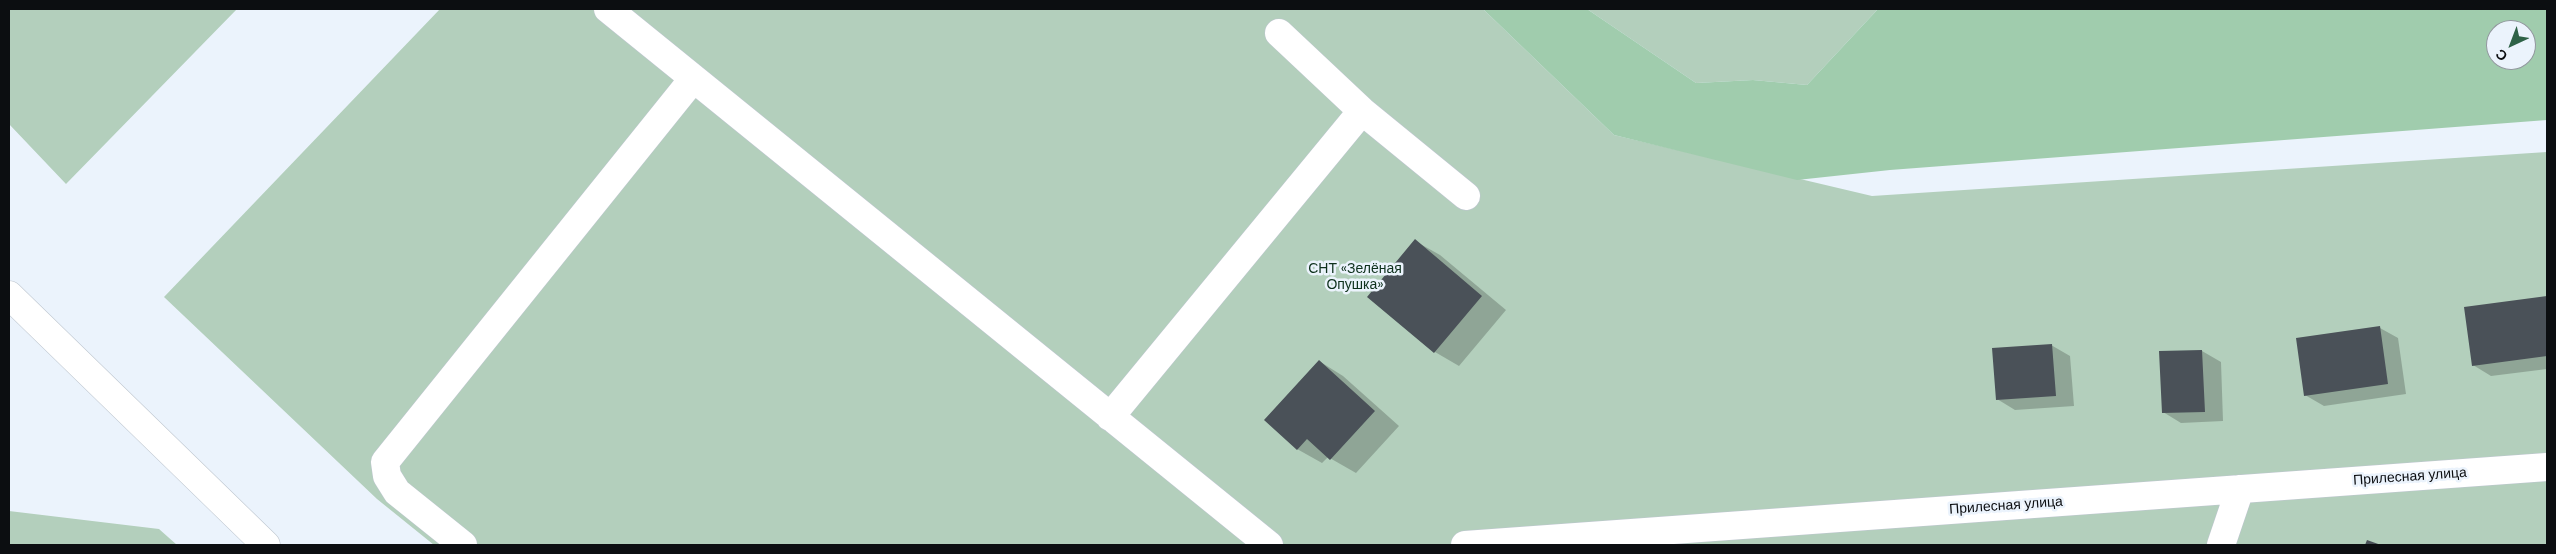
<!DOCTYPE html>
<meta charset="utf-8">
<style>
body{margin:0}
#map{position:relative;width:2556px;height:554px;overflow:hidden;background:#ebf3fc;font-family:"DM Sans",sans-serif}
canvas{display:block}
.frame{position:absolute;inset:0;border:10px solid #0c0e11;pointer-events:none}
.north{position:absolute;left:2486px;top:20px;width:50px;height:50px;box-sizing:border-box;background:#ebf3fc;border:1px solid #92979e;border-radius:50%;rotate:223deg;font-size:14px;font-weight:700;line-height:20px;text-align:center;color:#0c0e11}
.north::after{content:'';display:block;margin:auto;width:18px;height:22px;background:#2e6247;clip-path:polygon(50% 0,100% 100%,50% 72%,0 100%)}
</style>
<div id="map">
<canvas width="2556" height="554"></canvas>
<div class="frame"></div>
<div class="north">С</div>
</div>
<script>
const g = document.querySelector('canvas').getContext('2d');
g.lineJoin = 'round';
function fillPath(path, color) {
  g.fillStyle = color;
  g.fill(path, 'evenodd');
}
function stroke(path, color, width, dash) {
  g.strokeStyle = color;
  g.lineWidth = width;
  g.lineCap = dash ? 'butt' : 'round';
  g.setLineDash(dash || []);
  g.stroke(path);
}
function write(font, color, halo, rows, align = 'center') {
  g.font = font + ' "DM Sans",sans-serif';
  g.lineWidth = 5;
  g.setLineDash([]);
  g.textBaseline = 'middle';
  g.strokeStyle = halo;
  g.fillStyle = color;
  for (const [text, x, y, turn = 0] of rows) {
    g.save();
    g.translate(x, y);
    g.rotate((+turn || 0) * Math.PI / 180);
    g.textAlign = isNaN(turn) ? turn : align;
    if (halo) g.strokeText(text, 0, 0);
    g.fillText(text, 0, 0);
    g.restore();
  }
}
const green = new Path2D(`
 M 9,9 L 237,9 L 66,184 L 9,124 Z
 M 440,9 L 1483,9 L 1614,135 L 1872,196 L 2547,152 L 2547,545 L 434,545 L 377,499 L 164,297 Z
 M 1587,9 L 1878,9 L 1807,85 L 1753,80 L 1696,83 Z
 M 9,511 L 159,529 L 177,545 L 9,545 Z`);
const forest = new Path2D(`
 M 1483,9 L 1587,9 L 1696,83 L 1753,80 L 1807,85 L 1878,9 L 2547,9 L 2547,120 L 1890,170 L 1797,180 L 1614,135 ZM 2496,30 L 2526,30 L 2526,60 L 2496,60 Z`);
const shadow = new Path2D(`
 M 1415,241 L 1440,255 L 1506,310 L 1459,366 L 1435,352 L 1368,297 Z
 M 2547,297 L 2547,369 L 2491,376 L 2473,365 L 2465,308 Z
 M 2380,328 L 2398,338 L 2406,394 L 2324,406 L 2305,395 Z
 M 2051,345 L 2070,356 L 2074,406 L 2015,410 L 1997,399 Z
 M 2202,351 L 2221,362 L 2223,421 L 2181,423 L 2163,412 L 2160,352 Z
 M 1319,361 L 1343,376 L 1399,426 L 1356,473 L 1328,457 L 1322,463 L 1297,449 Z`);
const building = new Path2D(`
 M 1415,239 L 1482,296 L 1434,353 L 1367,297 Z
 M 2547,296 L 2547,356 L 2472,366 L 2464,307 Z
 M 2380,326 L 2388,384 L 2304,396 L 2296,338 Z
 M 2052,344 L 2056,396 L 1996,400 L 1992,348 Z
 M 2202,350 L 2205,412 L 2162,413 L 2159,351 Z
 M 1319,360 L 1375,411 L 1330,460 L 1307,439 L 1297,450 L 1264,420 Z
 M 2367,540 L 2381,545 L 2365,545 Z`);
const minor = new Path2D(`
 M 608,9 L 1269,545
 M 1279,33 L 1362,111 L 1466,196
 M 1110,417 L 1362,111
 M 463,545 L 397,492 L 387,476 L 385,462 L 693,79
 M 1465,545 L 2547,467
 M 2221,545 L 2240,489`);
const tertiary = new Path2D(`
 M 9,295 L 266,545`);
const parkNames = [
 ["СНТ «Зелёная",1355,269],
 ["Опушка»",1355,285]
];
const streetNames = [
 ["Прилесная улица",2410,477,-4],
 ["Прилесная улица",2006,506,-4]
];
fillPath(green, '#b3cfbc');
fillPath(forest, '#a0ccad');
fillPath(shadow, '#0003');
fillPath(building, '#4a5158');
stroke(minor, '#bec6cf', 29);
stroke(tertiary, '#bec6cf', 29);
stroke(minor, '#fff', 28);
stroke(tertiary, '#fff', 28);
write('14px', '#0e311c', '#ebf3fc', parkNames);
write('14px', '#0c0e11', '#ebf3fc', streetNames);
</script>
